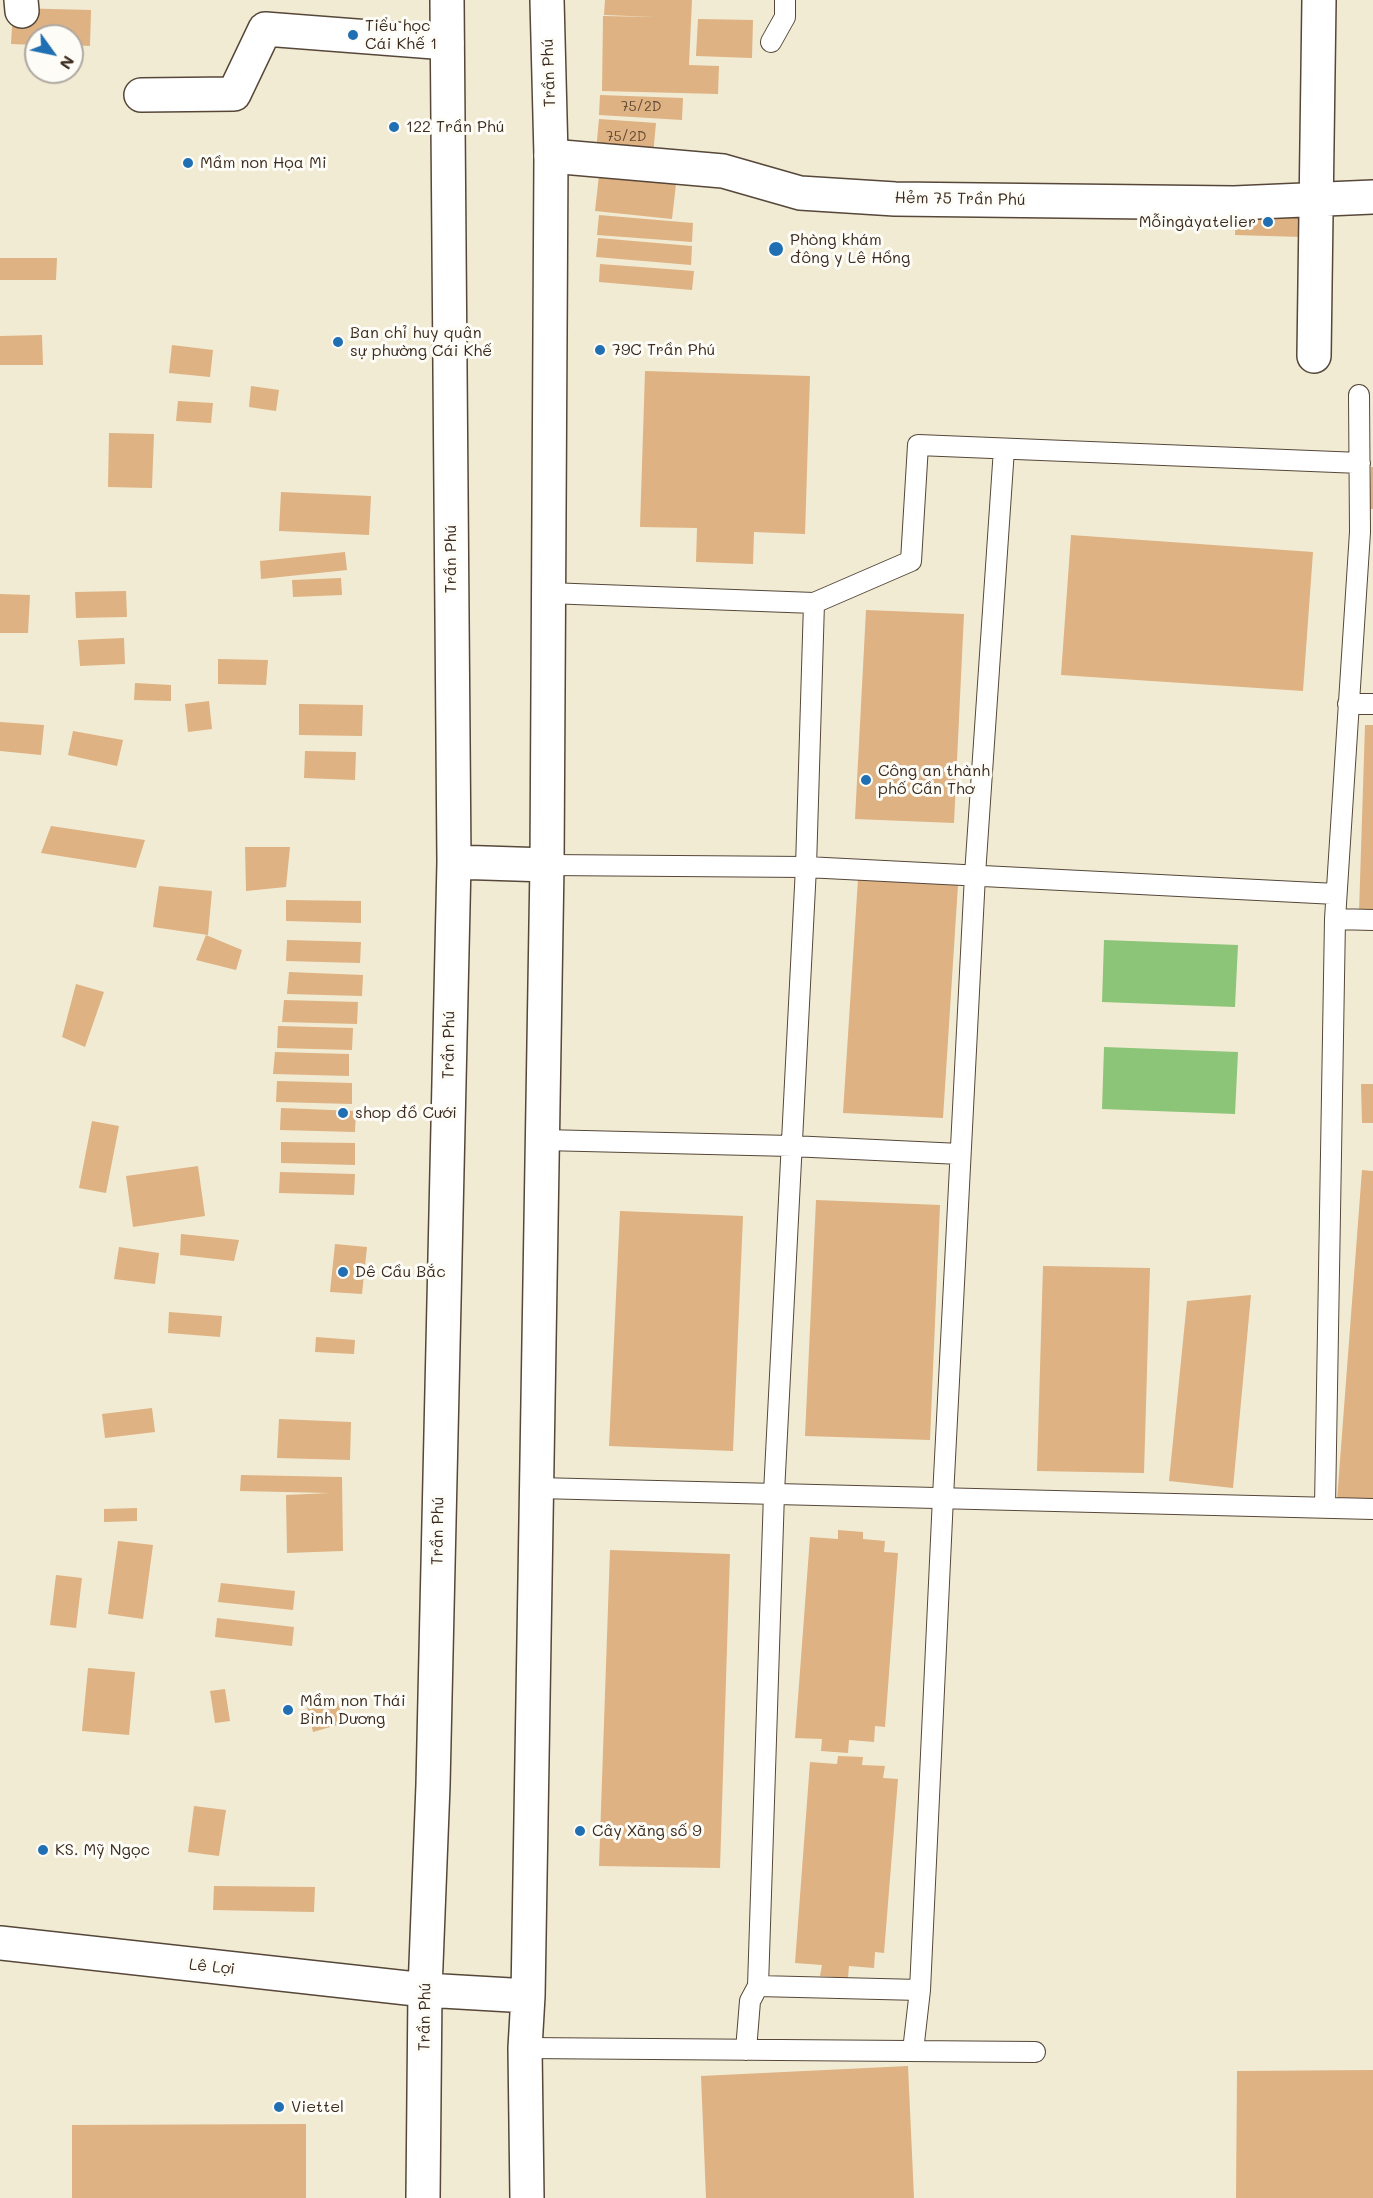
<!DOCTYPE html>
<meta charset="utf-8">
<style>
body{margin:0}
#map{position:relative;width:1373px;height:2198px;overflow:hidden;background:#f1ebd4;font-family:Mali,sans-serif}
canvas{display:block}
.north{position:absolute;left:24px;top:24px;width:60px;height:60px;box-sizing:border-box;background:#fdfcf7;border:2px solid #afa8a0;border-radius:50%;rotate:123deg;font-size:16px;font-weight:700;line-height:24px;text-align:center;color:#3b2a1e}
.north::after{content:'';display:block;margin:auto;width:21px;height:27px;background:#1f6fb2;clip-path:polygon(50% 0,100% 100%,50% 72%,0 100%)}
</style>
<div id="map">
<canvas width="1373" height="2198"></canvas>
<div class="north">N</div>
</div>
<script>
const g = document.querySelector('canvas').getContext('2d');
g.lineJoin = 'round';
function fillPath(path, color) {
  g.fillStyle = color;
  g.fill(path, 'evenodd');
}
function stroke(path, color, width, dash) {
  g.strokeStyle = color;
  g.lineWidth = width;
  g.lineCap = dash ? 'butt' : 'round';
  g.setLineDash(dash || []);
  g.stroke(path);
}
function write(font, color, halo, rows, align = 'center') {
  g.font = font + ' Mali,sans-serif';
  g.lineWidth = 6;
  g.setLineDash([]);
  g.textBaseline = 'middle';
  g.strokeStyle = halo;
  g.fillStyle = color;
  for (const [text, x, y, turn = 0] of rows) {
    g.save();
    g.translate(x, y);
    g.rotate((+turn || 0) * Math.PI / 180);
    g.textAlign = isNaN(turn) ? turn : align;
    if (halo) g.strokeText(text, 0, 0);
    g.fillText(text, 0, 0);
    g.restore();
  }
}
const green = new Path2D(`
 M 1104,940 L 1238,945 L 1235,1007 L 1102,1002 Z
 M 1104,1047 L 1238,1052 L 1235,1114 L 1102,1109 Z`);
const building = new Path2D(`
 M 605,0 L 692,0 L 689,65 L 719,66 L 718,94 L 602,91 L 603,16 L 655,17 L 604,15 Z
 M 13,8 L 91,10 L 90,46 L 72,45 L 72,36 L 36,36 L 36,45 L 11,44 Z
 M 698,19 L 753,20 L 752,58 L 696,56 Z
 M 600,95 L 683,98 L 682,120 L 599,115 Z
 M 599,119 L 656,123 L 653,155 L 596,151 Z
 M 600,166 L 677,175 L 672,219 L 595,211 Z
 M 1236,207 L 1302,209 L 1301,237 L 1235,235 Z
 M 599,215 L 693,223 L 692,242 L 597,235 Z
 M 598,238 L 692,246 L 691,265 L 596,257 Z
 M 0,258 L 57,258 L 56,280 L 0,280 Z
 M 600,264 L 694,271 L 692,290 L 599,282 Z
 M 42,335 L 43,365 L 0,365 L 0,336 Z
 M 172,345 L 213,350 L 210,377 L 169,373 Z
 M 645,371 L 810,376 L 805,534 L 754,532 L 753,564 L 696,562 L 697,528 L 640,527 Z
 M 251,386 L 279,390 L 276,411 L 249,407 Z
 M 178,401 L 213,403 L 211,423 L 176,421 Z
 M 109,433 L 154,434 L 152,488 L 108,487 Z
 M 1371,467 L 1373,467 L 1373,509 L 1369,509 Z
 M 281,492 L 371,496 L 369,535 L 279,531 Z
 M 1071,535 L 1313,552 L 1303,691 L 1061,675 Z
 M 345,552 L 347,570 L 261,579 L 260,561 Z
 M 341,578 L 342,595 L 293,597 L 292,580 Z
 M 126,591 L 127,617 L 76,618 L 75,592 Z
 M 0,594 L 30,595 L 28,633 L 0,633 Z
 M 866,610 L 964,614 L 954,823 L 855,819 Z
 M 124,638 L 125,664 L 80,666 L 78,640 Z
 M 218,659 L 268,660 L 266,685 L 218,684 Z
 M 135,683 L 171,685 L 171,701 L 134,700 Z
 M 209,701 L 212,729 L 188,732 L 185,704 Z
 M 299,704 L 363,705 L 362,736 L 299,735 Z
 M 0,722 L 44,725 L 41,755 L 0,751 Z
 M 1365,725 L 1373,725 L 1373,912 L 1359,912 Z
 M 73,731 L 123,740 L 117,766 L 68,755 Z
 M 305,751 L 356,752 L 355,780 L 304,778 Z
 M 51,826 L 145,840 L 136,868 L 41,853 Z
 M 245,847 L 290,847 L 286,887 L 246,891 Z
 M 858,879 L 958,885 L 943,1118 L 843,1113 Z
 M 159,886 L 212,891 L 208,935 L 153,927 Z
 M 286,900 L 361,901 L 361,923 L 286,921 Z
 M 206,935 L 242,950 L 236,970 L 196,960 Z
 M 287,940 L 361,942 L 360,963 L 286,961 Z
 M 289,972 L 363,975 L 362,996 L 287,994 Z
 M 76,984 L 104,992 L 85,1047 L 62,1037 Z
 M 284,1000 L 358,1002 L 357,1024 L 282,1022 Z
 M 278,1026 L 353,1028 L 352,1050 L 277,1048 Z
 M 275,1052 L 349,1054 L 349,1076 L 273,1074 Z
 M 277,1081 L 352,1083 L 352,1104 L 276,1102 Z
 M 1361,1084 L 1373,1084 L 1373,1123 L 1362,1123 Z
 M 281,1108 L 356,1111 L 355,1132 L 280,1130 Z
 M 92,1121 L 119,1126 L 106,1193 L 79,1188 Z
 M 281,1142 L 355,1143 L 355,1165 L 281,1163 Z
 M 198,1166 L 205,1216 L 133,1227 L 126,1176 Z
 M 1362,1170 L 1373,1171 L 1373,1502 L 1337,1500 Z
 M 280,1172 L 355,1174 L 354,1195 L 279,1193 Z
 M 816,1200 L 940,1205 L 930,1440 L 805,1436 Z
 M 620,1211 L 743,1216 L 733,1451 L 609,1446 Z
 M 181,1234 L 239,1240 L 234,1261 L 180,1255 Z
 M 335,1244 L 367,1247 L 362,1294 L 330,1292 Z
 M 119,1247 L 159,1253 L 155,1284 L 114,1279 Z
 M 1043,1266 L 1150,1268 L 1144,1473 L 1037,1471 Z
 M 1251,1295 L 1233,1488 L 1169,1481 L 1187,1301 Z
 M 169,1312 L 222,1316 L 220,1337 L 168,1333 Z
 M 316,1337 L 355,1340 L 354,1354 L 315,1352 Z
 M 152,1408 L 155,1432 L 105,1438 L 102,1414 Z
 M 279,1419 L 351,1422 L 350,1460 L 277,1458 Z
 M 241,1475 L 342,1477 L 343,1551 L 287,1553 L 286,1495 L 330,1493 L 240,1491 Z
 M 137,1508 L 137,1521 L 104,1522 L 104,1509 Z
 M 838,1530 L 863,1532 L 863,1539 L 885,1541 L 884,1552 L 898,1553 L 885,1727 L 875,1726 L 874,1742 L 849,1740 L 848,1753 L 821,1751 L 822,1739 L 795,1738 L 810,1537 L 838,1539 Z
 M 118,1541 L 153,1545 L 143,1619 L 108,1614 Z
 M 610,1550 L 730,1554 L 720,1868 L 599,1866 Z
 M 56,1575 L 82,1578 L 76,1628 L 50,1625 Z
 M 221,1583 L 295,1591 L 293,1610 L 218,1602 Z
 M 217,1618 L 294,1627 L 292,1646 L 215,1637 Z
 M 88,1668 L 135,1672 L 129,1735 L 82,1731 Z
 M 225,1689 L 230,1721 L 215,1723 L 210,1691 Z
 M 337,1699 L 344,1723 L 313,1732 L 307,1707 Z
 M 838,1756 L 863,1757 L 862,1765 L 885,1766 L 883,1778 L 898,1779 L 884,1953 L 875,1952 L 874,1968 L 849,1966 L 848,1978 L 820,1976 L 822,1965 L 795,1963 L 810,1762 L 837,1764 Z
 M 194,1806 L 226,1810 L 219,1856 L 188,1852 Z
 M 214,1886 L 315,1887 L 314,1912 L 213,1910 Z
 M 908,2066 L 914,2198 L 706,2198 L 701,2076 Z
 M 1373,2070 L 1373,2198 L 1236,2198 L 1237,2071 Z
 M 306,2124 L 306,2198 L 72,2198 L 72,2125 Z`);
const service = new Path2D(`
 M 771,42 L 785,17 L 785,0
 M 548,593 L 814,603
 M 1348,704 L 1373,704
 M 547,865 L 806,867 L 1336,894
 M 1335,919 L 1373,920
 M 543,1140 L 791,1146 L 960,1154
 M 538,1488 L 1373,1509
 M 1325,1506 L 1335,919 L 1360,532 L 1359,395
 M 920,1990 L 758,1986 L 774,1493 L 806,867 L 814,603 L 911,561 L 918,445 L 1360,463
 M 525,2048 L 1035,2052
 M 746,2050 L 750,2001 L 758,1986
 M 913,2051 L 920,1990 L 943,1497 L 975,875 L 1004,449`);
const minor = new Path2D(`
 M 21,0 L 22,11
 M 141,95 L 234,94 L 265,29 L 447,43
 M 551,156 L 723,171 L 800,193 L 895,199 L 1234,203 L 1373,197
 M 1314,356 L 1319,0`);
const tertiary = new Path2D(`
 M 454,862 L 547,865
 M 0,1943 L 425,1990 L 528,1996
 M 423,2198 L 425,1990 L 433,1785 L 454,862 L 447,0
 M 527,2198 L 525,2048 L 528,1996 L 547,865 L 551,156 L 547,0`);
const markers = [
 [353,35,6,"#1f6fb2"],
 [394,127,6,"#1f6fb2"],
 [188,163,6,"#1f6fb2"],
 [1268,222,6,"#1f6fb2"],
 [776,249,8,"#1f6fb2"],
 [338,342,6,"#1f6fb2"],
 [600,350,6,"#1f6fb2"],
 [866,780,6,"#1f6fb2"],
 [343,1113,6,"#1f6fb2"],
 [343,1272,6,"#1f6fb2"],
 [288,1710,6,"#1f6fb2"],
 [580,1831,6,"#1f6fb2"],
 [43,1850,6,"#1f6fb2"],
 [279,2107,6,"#1f6fb2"]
];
const numberNames = [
 ["75/2D",641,107],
 ["75/2D",626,137]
];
const poiNames = [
 ["Tiểu học",365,26],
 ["Cái Khế 1",365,44],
 ["122 Trần Phú",406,127],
 ["Mầm non Họa Mi",200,163],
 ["Mỗingàyatelier",1256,222,"right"],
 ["Phòng khám",790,240],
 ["đông y Lê Hồng",790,258],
 ["Ban chỉ huy quân",350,333],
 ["sự phường Cái Khế",350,351],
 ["79C Trần Phú",612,350],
 ["Công an thành",878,771],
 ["phố Cần Thơ",878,789],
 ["shop đồ Cưới",355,1113],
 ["Dê Cầu Bắc",355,1272],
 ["Mầm non Thái",300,1701],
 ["Bình Dương",300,1719],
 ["Cây Xăng số 9",592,1831],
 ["KS. Mỹ Ngọc",55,1850],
 ["Viettel",291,2107]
];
const streetNames = [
 ["Trần Phú",549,73,-92],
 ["Hẻm 75 Trần Phú",960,199,1],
 ["Trần Phú",451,559,-90],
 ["Trần Phú",449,1045,-89],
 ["Trần Phú",438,1531,-89],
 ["Lê Lợi",212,1967,6],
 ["Trần Phú",425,2017,-89]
];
fillPath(green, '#8dc578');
fillPath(building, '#deb282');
stroke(service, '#564739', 22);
stroke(minor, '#564739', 36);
stroke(tertiary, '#564739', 36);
stroke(service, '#fff', 20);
stroke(minor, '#fff', 33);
stroke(tertiary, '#fff', 33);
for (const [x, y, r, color] of markers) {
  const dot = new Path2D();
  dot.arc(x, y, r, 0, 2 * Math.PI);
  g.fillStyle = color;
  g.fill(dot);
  stroke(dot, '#fdfcf7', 2);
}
write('14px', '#644c37', null, numberNames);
write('16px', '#3b2a1e', '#fdfcf7', poiNames, 'left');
write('16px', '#3b2a1e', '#fdfcf7', streetNames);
</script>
